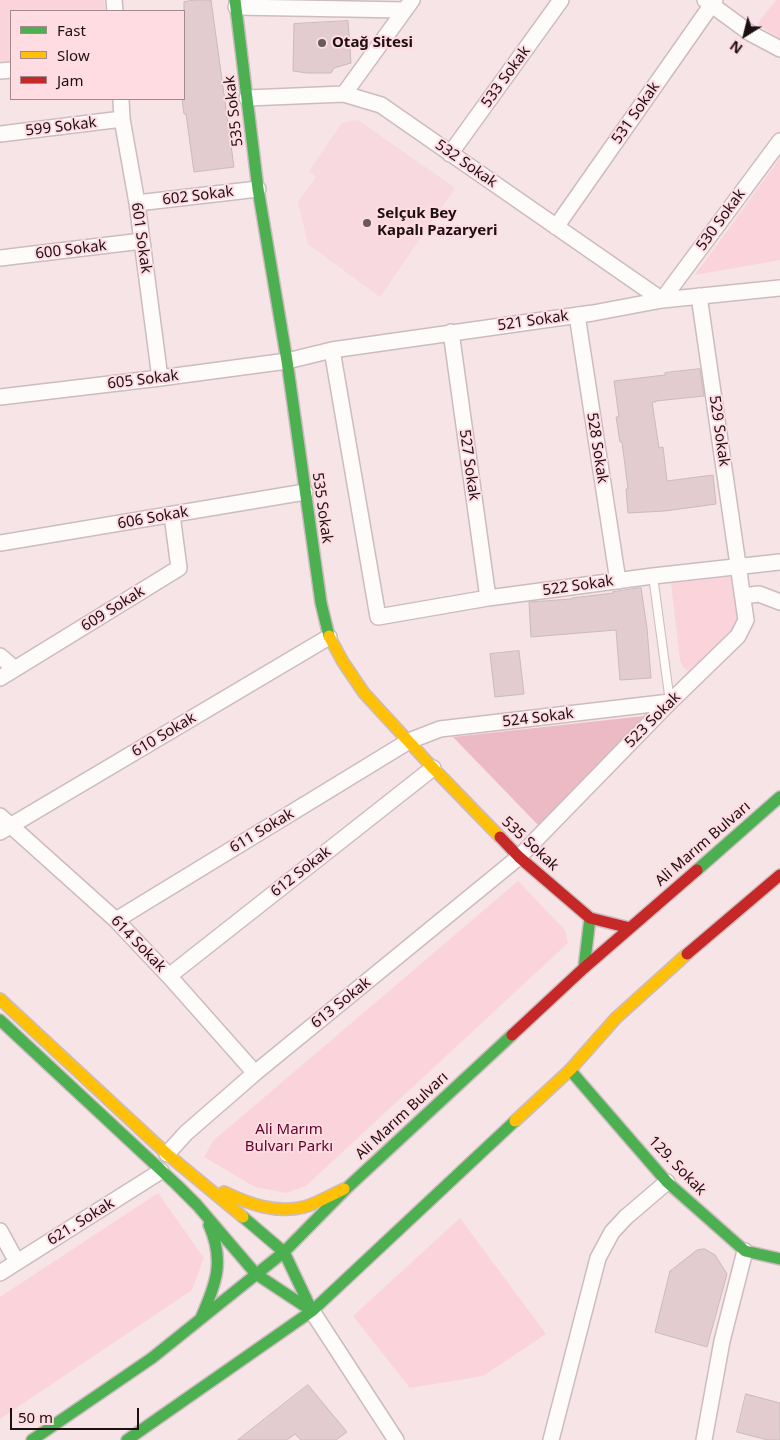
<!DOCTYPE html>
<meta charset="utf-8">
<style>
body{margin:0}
#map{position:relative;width:780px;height:1440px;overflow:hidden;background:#f6e4e7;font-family:"Noto Sans",sans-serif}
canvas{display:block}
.legend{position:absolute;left:10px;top:10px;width:175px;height:90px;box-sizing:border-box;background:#fedce2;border:1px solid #a48a8f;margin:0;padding:6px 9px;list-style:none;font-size:15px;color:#1d0f12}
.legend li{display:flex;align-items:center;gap:10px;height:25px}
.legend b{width:25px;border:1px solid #a48a8f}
.north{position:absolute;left:720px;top:10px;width:50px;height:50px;-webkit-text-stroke:4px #fedce2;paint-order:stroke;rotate:216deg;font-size:14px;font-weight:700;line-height:20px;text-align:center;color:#1d0f12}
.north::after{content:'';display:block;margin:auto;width:18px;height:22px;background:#1d0f12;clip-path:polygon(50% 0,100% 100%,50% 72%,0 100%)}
.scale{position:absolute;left:10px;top:1408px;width:129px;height:22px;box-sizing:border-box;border:2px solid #1d0f12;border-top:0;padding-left:6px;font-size:15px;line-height:18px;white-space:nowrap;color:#1d0f12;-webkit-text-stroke:4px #fedce2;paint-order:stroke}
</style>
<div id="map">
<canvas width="780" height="1440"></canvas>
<ul class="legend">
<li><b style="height:6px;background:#4caf50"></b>Fast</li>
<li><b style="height:6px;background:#ffc107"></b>Slow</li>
<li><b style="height:6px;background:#c62828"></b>Jam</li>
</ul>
<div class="north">N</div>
<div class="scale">50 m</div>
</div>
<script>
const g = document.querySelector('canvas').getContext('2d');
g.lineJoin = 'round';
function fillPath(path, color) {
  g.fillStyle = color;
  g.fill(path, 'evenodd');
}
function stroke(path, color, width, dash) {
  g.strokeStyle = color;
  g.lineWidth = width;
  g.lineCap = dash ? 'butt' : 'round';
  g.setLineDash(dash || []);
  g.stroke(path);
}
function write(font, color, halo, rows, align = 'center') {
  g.font = font + ' "Noto Sans",sans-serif';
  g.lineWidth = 4;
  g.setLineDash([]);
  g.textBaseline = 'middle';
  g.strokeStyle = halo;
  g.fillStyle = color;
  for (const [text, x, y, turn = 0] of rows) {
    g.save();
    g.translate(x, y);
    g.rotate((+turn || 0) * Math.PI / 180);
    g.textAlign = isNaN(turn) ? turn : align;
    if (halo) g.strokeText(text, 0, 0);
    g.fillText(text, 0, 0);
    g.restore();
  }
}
const built = new Path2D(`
 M 358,120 L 455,188 L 380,297 L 308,244 L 298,202 L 316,177 L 309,171 L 342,123 Z`);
const green = new Path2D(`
 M 0,0 L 104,0 L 105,11 L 11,11 L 11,62 L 0,63 Z
 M 776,0 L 780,0 L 780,39 L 757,24 Z
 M 780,158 L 780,260 L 695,275 Z
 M 737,576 L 741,621 L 736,631 L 692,674 L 683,667 L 680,660 L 671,583 Z
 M 518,881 L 565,930 L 568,943 L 306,1186 L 286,1193 L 255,1187 L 204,1157 L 213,1141 Z
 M 158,1193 L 204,1258 L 192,1290 L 0,1419 L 0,1297 Z
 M 460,1218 L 546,1334 L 483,1376 L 410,1388 L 353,1316 Z`);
const forest = new Path2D(`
 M 644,716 L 644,724 L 540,827 L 453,737 Z`);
const building = new Path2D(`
 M 196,0 L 211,0 L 234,167 L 194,172 L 186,114 L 184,114 L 182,99 L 184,99 L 184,2 Z
 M 348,21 L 351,63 L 334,68 L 331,73 L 307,73 L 293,71 L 294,24 Z
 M 700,369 L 704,396 L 656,401 L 656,402 L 652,402 L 659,448 L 663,447 L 667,481 L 713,475 L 716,504 L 665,511 L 628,513 L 626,489 L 628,489 L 622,442 L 620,442 L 616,417 L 619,417 L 614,381 L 665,375 L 665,373 Z
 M 641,588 L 647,628 L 651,678 L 620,680 L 616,630 L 531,637 L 529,602 L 572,599 L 572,598 L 614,593 L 613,592 Z
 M 519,651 L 524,694 L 495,697 L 490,654 Z
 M 705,1249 L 715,1255 L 727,1274 L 707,1347 L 655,1332 L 670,1271 L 697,1250 Z
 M 308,1385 L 347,1432 L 336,1440 L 301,1440 L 295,1434 L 287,1440 L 238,1440 Z
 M 746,1394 L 780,1403 L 780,1440 L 768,1440 L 737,1432 Z`);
const lane = new Path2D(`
 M 653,576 L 670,702`);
const street = new Path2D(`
 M 114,0 L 115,11
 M 705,0 L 750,33 L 780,49
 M 236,7 L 405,10
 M 0,71 L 11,70
 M 344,94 L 412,0
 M 247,98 L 344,94 L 381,105 L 662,300 L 780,141
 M 121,99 L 122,119 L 137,203 L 160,378
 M 0,134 L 122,119
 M 450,154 L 561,0
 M 137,203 L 258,189
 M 556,227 L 715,0
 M 0,258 L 142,241
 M 577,315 L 618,581
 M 451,332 L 488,598
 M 332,350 L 378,617 L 488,598 L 653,576 L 780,562
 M 0,397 L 160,378 L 287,361 L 332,350 L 593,313 L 662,300 L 780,288
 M 0,543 L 305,492
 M 743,596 L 759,594 L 780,602
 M 0,656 L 15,669
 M 0,678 L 179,568 L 172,515
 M 0,816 L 116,920 L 169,976 L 255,1073
 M 0,832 L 329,637
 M 116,920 L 409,741 L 440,729 L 670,702
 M 169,976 L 433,768
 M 167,1154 L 186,1133 L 255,1073 L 519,857 L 670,702 L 738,636 L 746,620 L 699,296
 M 0,1231 L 17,1262
 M 0,1273 L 161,1171
 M 312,1311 L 396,1440
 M 551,1440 L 598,1258 L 612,1232 L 626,1217 L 667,1182
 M 704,1440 L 722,1341 L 745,1251`);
const fast = new Path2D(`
 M 235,0 L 258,189 L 287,361 L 321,603 L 329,636
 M 697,870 L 780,797
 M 584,968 L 590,918
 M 0,1020 L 177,1185 L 197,1205 L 256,1274 L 312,1311
 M 570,1070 L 667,1182 L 745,1251 L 780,1259
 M 243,1217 L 284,1252 L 312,1311
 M 201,1318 C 216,1284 225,1261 209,1225
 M 32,1440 L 152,1358 L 284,1252 L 348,1187 L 512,1035
 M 127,1440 L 312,1311 L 515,1121`);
const slow = new Path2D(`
 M 329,636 L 343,662 L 364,693 L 433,768 L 500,837
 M 0,999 L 167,1154 L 243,1217
 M 515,1121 L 570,1070 L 616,1018 L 687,954
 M 224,1192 C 249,1204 276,1214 304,1207 C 318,1203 331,1195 344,1189`);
const jam = new Path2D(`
 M 500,837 L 519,857 L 590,918 L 630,928
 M 687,954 L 780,875
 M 512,1035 L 584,968 L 697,870`);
const markers = [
 [322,43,5,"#695a5d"],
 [367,223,5,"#695a5d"]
];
const poiNames = [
 ["Otağ Sitesi",332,43],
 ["Selçuk Bey",377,214],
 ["Kapalı Pazaryeri",377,231]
];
const streetNames = [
 ["533 Sokak",506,77,-54],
 ["535 Sokak",234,111,-97],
 ["531 Sokak",636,113,-55],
 ["599 Sokak",61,127,-7],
 ["532 Sokak",466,164,35],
 ["602 Sokak",198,196,-7],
 ["530 Sokak",721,220,-54],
 ["601 Sokak",141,238,82],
 ["600 Sokak",71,250,-7],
 ["521 Sokak",533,321,-8],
 ["605 Sokak",143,380,-7],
 ["529 Sokak",719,431,82],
 ["528 Sokak",597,448,81],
 ["527 Sokak",469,465,82],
 ["535 Sokak",322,508,82],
 ["606 Sokak",153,518,-10],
 ["522 Sokak",578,586,-8],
 ["609 Sokak",113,609,-32],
 ["524 Sokak",538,718,-7],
 ["523 Sokak",653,720,-45],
 ["610 Sokak",164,735,-31],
 ["611 Sokak",262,831,-31],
 ["535 Sokak",530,844,43],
 ["Ali Marım Bulvarı",703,844,-41],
 ["612 Sokak",301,872,-38],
 ["614 Sokak",138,944,46],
 ["613 Sokak",341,1003,-39],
 ["Ali Marım Bulvarı",402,1116,-43],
 ["129. Sokak",677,1166,46],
 ["621. Sokak",81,1222,-32]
];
const parkNames = [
 ["Ali Marım",289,1130],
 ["Bulvarı Parkı",289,1147]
];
fillPath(built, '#f8d9df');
fillPath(green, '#fbd4db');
fillPath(forest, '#ecbac4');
fillPath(building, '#e3ccd0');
stroke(building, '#c9babd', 1);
stroke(lane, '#ccbcbf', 10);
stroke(street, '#ccbcbf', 18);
stroke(fast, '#ccbcbf', 14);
stroke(slow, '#ccbcbf', 14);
stroke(jam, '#ccbcbf', 14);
stroke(lane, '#fefbfb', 8);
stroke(street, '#fefbfb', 15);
stroke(fast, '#4caf50', 11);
stroke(slow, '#ffc107', 11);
stroke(jam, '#c62828', 11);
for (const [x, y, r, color] of markers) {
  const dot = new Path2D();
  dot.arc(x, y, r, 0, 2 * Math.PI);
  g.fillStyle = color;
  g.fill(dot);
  stroke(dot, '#fedce2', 2);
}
write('bold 15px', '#1d0f12', '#fedce2', poiNames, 'left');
write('15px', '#1d0f12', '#fedce2', streetNames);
write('15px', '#600229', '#fedce2', parkNames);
</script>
